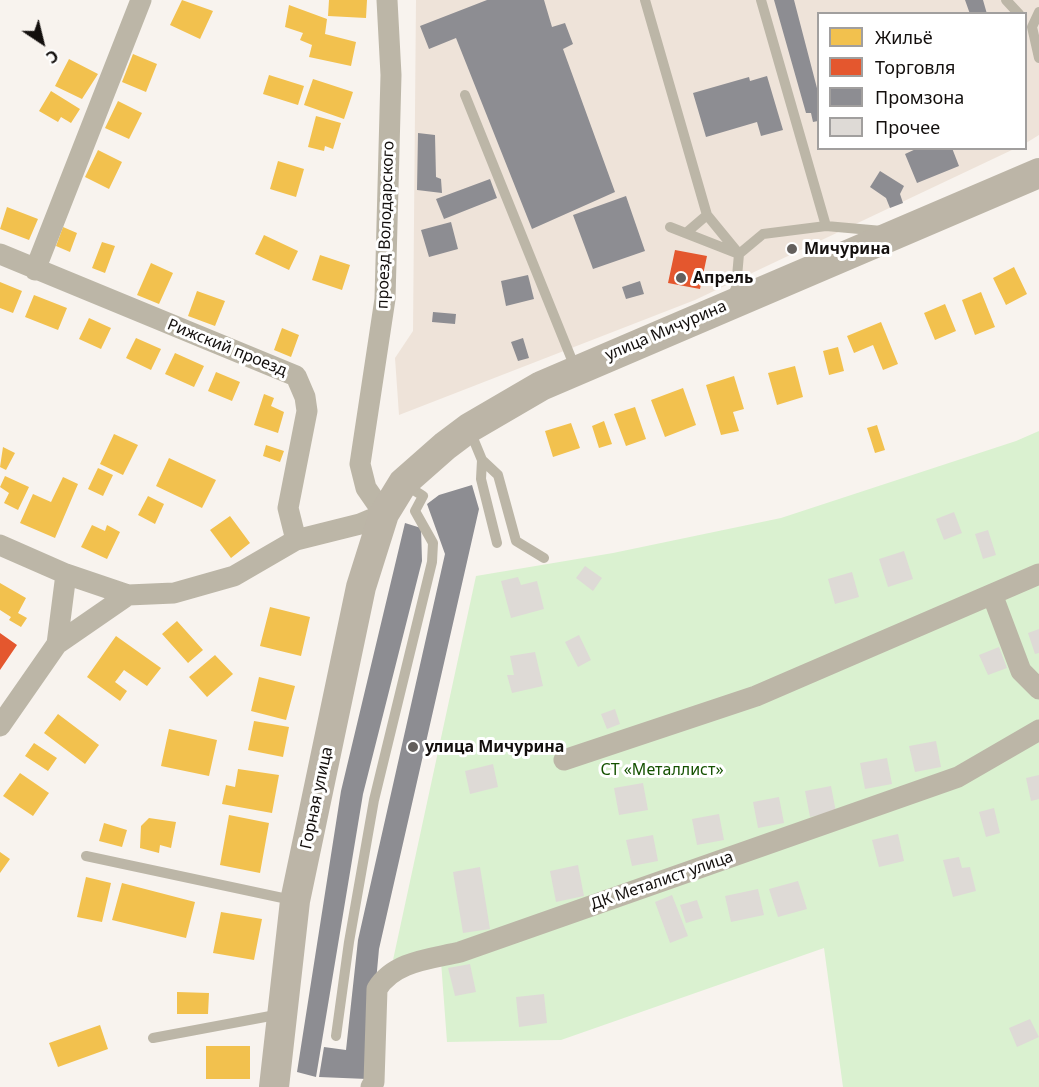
<!DOCTYPE html>
<meta charset="utf-8">
<style>
body{margin:0}
#map{position:relative;width:1039px;height:1087px;overflow:hidden;background:#f8f3ee;font-family:"Noto Sans",sans-serif}
canvas{display:block}
.legend{position:absolute;left:817px;top:12px;width:210px;height:138px;box-sizing:border-box;background:#fff;border:2px solid #a19f9e;margin:0;padding:8px 10px;list-style:none;font-size:18px;color:#130f0d}
.legend li{display:flex;align-items:center;gap:12px;height:30px}
.legend b{width:30px;border:2px solid #a19f9e}
.north{position:absolute;left:12px;top:12px;width:60px;height:60px;-webkit-text-stroke:4px #fff;paint-order:stroke;rotate:145deg;font-size:16px;font-weight:700;line-height:24px;text-align:center;color:#130f0d}
.north::after{content:'';display:block;margin:auto;width:21px;height:27px;background:#130f0d;clip-path:polygon(50% 0,100% 100%,50% 72%,0 100%)}
</style>
<div id="map">
<canvas width="1039" height="1087"></canvas>
<ul class="legend">
<li><b style="height:16px;background:#f2c14e"></b>Жильё</li>
<li><b style="height:16px;background:#e4572e"></b>Торговля</li>
<li><b style="height:16px;background:#8d8d92"></b>Промзона</li>
<li><b style="height:16px;background:#dedad6"></b>Прочее</li>
</ul>
<div class="north">С</div>
</div>
<script>
const g = document.querySelector('canvas').getContext('2d');
g.lineJoin = 'round';
function fillPath(path, color) {
  g.fillStyle = color;
  g.fill(path, 'evenodd');
}
function stroke(path, color, width, dash) {
  g.strokeStyle = color;
  g.lineWidth = width;
  g.lineCap = dash ? 'butt' : 'round';
  g.setLineDash(dash || []);
  g.stroke(path);
}
function write(font, color, halo, rows, align = 'center') {
  g.font = font + ' "Noto Sans",sans-serif';
  g.lineWidth = 6;
  g.setLineDash([]);
  g.textBaseline = 'middle';
  g.strokeStyle = halo;
  g.fillStyle = color;
  for (const [text, x, y, turn = 0] of rows) {
    g.save();
    g.translate(x, y);
    g.rotate((+turn || 0) * Math.PI / 180);
    g.textAlign = isNaN(turn) ? turn : align;
    if (halo) g.strokeText(text, 0, 0);
    g.fillText(text, 0, 0);
    g.restore();
  }
}
const built = new Path2D(`
 M 416,0 L 1039,0 L 1039,135 L 1026,143 L 1026,14 L 818,14 L 818,148 L 1014,149 L 695,300 L 399,415 L 395,358 L 413,331 Z`);
const green = new Path2D(`
 M 1039,431 L 1039,1087 L 843,1087 L 824,948 L 561,1040 L 447,1042 L 440,948 L 393,960 L 476,576 L 613,553 L 781,518 L 1016,441 Z`);
const homes = new Path2D(`
 M 182,0 L 213,11 L 200,39 L 170,25 Z
 M 329,0 L 367,0 L 366,18 L 328,16 Z
 M 289,5 L 327,19 L 325,34 L 356,42 L 351,66 L 309,57 L 312,45 L 300,40 L 303,33 L 285,27 Z
 M 133,54 L 157,64 L 146,92 L 122,82 Z
 M 69,59 L 98,74 L 82,99 L 55,86 Z
 M 269,75 L 304,86 L 298,105 L 263,94 Z
 M 313,79 L 353,92 L 344,119 L 304,105 Z
 M 51,91 L 80,109 L 71,123 L 61,117 L 58,122 L 39,111 Z
 M 118,101 L 142,113 L 129,139 L 105,128 Z
 M 316,116 L 341,123 L 333,149 L 325,146 L 324,151 L 308,147 Z
 M 98,150 L 122,162 L 109,189 L 85,177 Z
 M 278,161 L 304,169 L 296,197 L 270,189 Z
 M 7,207 L 38,219 L 29,240 L 0,229 Z
 M 63,227 L 77,233 L 70,252 L 56,246 Z
 M 264,235 L 298,251 L 289,270 L 255,254 Z
 M 102,242 L 115,246 L 105,273 L 92,268 Z
 M 320,255 L 350,265 L 342,290 L 312,280 Z
 M 151,263 L 173,273 L 159,304 L 137,295 Z
 M 1014,267 L 1027,294 L 1006,305 L 993,278 Z
 M 0,282 L 22,291 L 13,313 L 0,308 Z
 M 197,291 L 225,301 L 215,326 L 188,316 Z
 M 981,292 L 995,327 L 975,335 L 962,300 Z
 M 34,295 L 67,308 L 58,330 L 25,317 Z
 M 945,304 L 956,331 L 935,340 L 924,313 Z
 M 89,318 L 111,328 L 101,349 L 79,339 Z
 M 881,322 L 898,364 L 883,370 L 873,345 L 854,353 L 847,336 Z
 M 282,328 L 299,335 L 291,357 L 274,350 Z
 M 136,338 L 161,349 L 151,370 L 126,358 Z
 M 838,347 L 844,371 L 829,375 L 823,351 Z
 M 175,353 L 204,366 L 194,387 L 165,374 Z
 M 795,366 L 803,397 L 777,405 L 768,373 Z
 M 216,372 L 240,382 L 232,401 L 208,391 Z
 M 734,376 L 744,409 L 733,412 L 739,431 L 721,435 L 706,385 Z
 M 683,388 L 696,425 L 665,437 L 651,400 Z
 M 264,394 L 274,398 L 271,406 L 284,412 L 278,433 L 254,425 Z
 M 635,407 L 646,439 L 626,446 L 614,414 Z
 M 604,421 L 612,444 L 599,448 L 592,426 Z
 M 571,423 L 580,448 L 553,457 L 545,431 Z
 M 877,425 L 885,450 L 875,453 L 867,428 Z
 M 114,434 L 138,445 L 123,475 L 100,464 Z
 M 266,445 L 284,451 L 280,462 L 263,456 Z
 M 3,447 L 15,453 L 6,470 L 0,467 Z
 M 169,458 L 216,480 L 202,508 L 156,486 Z
 M 98,468 L 113,475 L 103,496 L 88,489 Z
 M 5,476 L 29,487 L 18,510 L 4,503 L 9,493 L 0,487 Z
 M 63,477 L 78,484 L 55,538 L 20,523 L 33,494 L 51,502 Z
 M 148,496 L 164,504 L 155,524 L 138,515 Z
 M 230,516 L 250,543 L 231,558 L 210,530 Z
 M 92,525 L 105,531 L 107,525 L 120,532 L 107,559 L 81,547 Z
 M 0,583 L 26,598 L 18,613 L 27,618 L 21,627 L 9,620 L 11,617 L 0,610 Z
 M 270,607 L 310,617 L 301,656 L 260,646 Z
 M 177,621 L 203,650 L 188,663 L 162,634 Z
 M 116,636 L 161,668 L 147,686 L 124,670 L 115,682 L 127,691 L 120,701 L 87,677 Z
 M 215,655 L 233,674 L 207,697 L 189,677 Z
 M 259,677 L 295,686 L 286,720 L 251,711 Z
 M 58,714 L 99,745 L 85,764 L 44,733 Z
 M 254,721 L 289,727 L 283,757 L 248,750 Z
 M 169,729 L 217,740 L 209,776 L 161,766 Z
 M 34,743 L 57,758 L 48,771 L 25,756 Z
 M 238,769 L 279,775 L 272,813 L 222,804 L 226,785 L 235,787 Z
 M 20,773 L 49,793 L 33,816 L 3,796 Z
 M 229,815 L 269,823 L 260,873 L 220,865 Z
 M 149,818 L 176,822 L 171,848 L 160,845 L 159,853 L 140,848 L 141,826 Z
 M 104,823 L 127,830 L 122,847 L 99,841 Z
 M 0,852 L 10,859 L 0,873 Z
 M 86,877 L 111,883 L 102,922 L 77,917 Z
 M 122,883 L 195,902 L 186,938 L 112,920 Z
 M 221,912 L 262,919 L 254,960 L 213,953 Z
 M 177,992 L 209,993 L 208,1014 L 177,1014 Z
 M 100,1025 L 108,1049 L 58,1067 L 49,1043 Z
 M 206,1046 L 250,1046 L 250,1079 L 206,1079 Z`);
const shops = new Path2D(`
 M 675,250 L 707,256 L 700,289 L 668,283 Z
 M 0,633 L 17,645 L 0,670 Z`);
const industry = new Path2D(`
 M 487,0 L 544,0 L 552,27 L 565,23 L 573,44 L 563,49 L 615,192 L 532,229 L 456,38 L 429,49 L 420,26 Z
 M 774,0 L 794,0 L 818,92 L 818,121 L 813,122 L 811,113 L 806,113 Z
 M 965,0 L 983,0 L 987,14 L 970,14 Z
 M 767,76 L 783,130 L 761,136 L 757,122 L 706,137 L 693,93 L 749,77 L 750,81 Z
 M 418,133 L 435,135 L 436,177 L 441,179 L 442,193 L 417,190 Z
 M 918,148 L 952,148 L 959,166 L 917,183 L 905,154 Z
 M 880,171 L 904,186 L 900,194 L 903,203 L 890,208 L 886,198 L 870,187 Z
 M 490,179 L 497,198 L 444,219 L 436,199 Z
 M 626,196 L 645,251 L 593,269 L 573,215 Z
 M 451,222 L 458,249 L 429,257 L 421,230 Z
 M 528,275 L 534,299 L 506,306 L 501,281 Z
 M 640,281 L 644,294 L 626,299 L 622,287 Z
 M 433,312 L 456,314 L 455,324 L 432,322 Z
 M 523,338 L 529,358 L 518,361 L 511,342 Z
 M 472,485 L 479,509 L 379,949 L 367,1079 L 319,1077 L 324,1047 L 346,1050 L 358,940 L 445,554 L 427,504 L 439,495 Z
 M 405,523 L 421,528 L 422,561 L 363,794 L 316,1077 L 297,1072 L 341,791 Z`);
const building = new Path2D(`
 M 954,512 L 962,533 L 944,540 L 936,519 Z
 M 988,530 L 996,555 L 983,559 L 975,534 Z
 M 904,551 L 913,579 L 888,587 L 879,559 Z
 M 585,566 L 602,578 L 593,591 L 576,578 Z
 M 852,572 L 859,597 L 835,604 L 828,579 Z
 M 518,577 L 521,585 L 537,581 L 544,609 L 511,618 L 501,581 Z
 M 1039,629 L 1039,653 L 1035,654 L 1028,633 Z
 M 579,635 L 591,660 L 578,667 L 565,642 Z
 M 999,647 L 1007,668 L 988,675 L 979,655 Z
 M 535,652 L 543,686 L 512,693 L 507,675 L 514,675 L 510,656 Z
 M 615,709 L 620,724 L 607,729 L 601,714 Z
 M 936,741 L 941,767 L 915,772 L 909,746 Z
 M 887,758 L 892,784 L 865,789 L 860,763 Z
 M 493,764 L 498,787 L 470,794 L 465,771 Z
 M 1039,775 L 1039,799 L 1031,801 L 1026,778 Z
 M 643,783 L 648,810 L 619,815 L 614,788 Z
 M 831,786 L 836,812 L 810,817 L 805,791 Z
 M 779,797 L 784,823 L 758,828 L 753,802 Z
 M 994,808 L 1000,833 L 986,837 L 979,812 Z
 M 719,814 L 724,840 L 697,845 L 692,819 Z
 M 898,834 L 904,861 L 879,867 L 872,840 Z
 M 653,835 L 658,861 L 632,866 L 626,840 Z
 M 959,857 L 962,868 L 970,867 L 976,891 L 953,897 L 943,860 Z
 M 578,865 L 584,896 L 556,902 L 550,871 Z
 M 480,867 L 490,929 L 463,933 L 453,872 Z
 M 798,881 L 807,909 L 778,917 L 769,889 Z
 M 758,889 L 764,915 L 731,922 L 725,896 Z
 M 672,895 L 688,936 L 670,943 L 655,902 Z
 M 697,900 L 703,918 L 686,923 L 680,905 Z
 M 470,964 L 476,992 L 455,996 L 448,968 Z
 M 544,994 L 547,1023 L 519,1027 L 516,997 Z
 M 1030,1019 L 1039,1037 L 1017,1047 L 1009,1028 Z`);
const lane = new Path2D(`
 M 645,0 L 707,215 L 739,254 L 670,227
 M 761,0 L 826,226
 M 1006,0 L 1019,14
 M 1039,12 L 1032,27 L 1039,58
 M 465,95 L 576,370
 M 686,233 L 707,215
 M 732,297 L 736,288 L 739,254 L 763,234 L 826,226 L 882,231
 M 470,431 L 482,460 L 481,479 L 497,543
 M 482,460 L 498,475 L 516,541 L 544,558
 M 86,856 L 292,900
 M 336,1036 L 349,942 L 374,800 L 432,562 L 433,543 L 415,511 L 423,496 L 406,485
 M 153,1038 L 281,1014`);
const street = new Path2D(`
 M 0,254 L 296,376 L 305,397 L 307,411 L 288,508 L 296,540
 M 35,270 L 141,0
 M 0,545 L 66,574 L 128,595
 M 992,594 L 1021,671 L 1039,689
 M 57,644 L 66,574
 M 0,726 L 57,644 L 128,595 L 174,593 L 234,576 L 296,540 L 360,524 L 384,514 L 366,488 L 360,464 L 385,299 L 391,75 L 387,0
 M 564,760 L 756,696 L 1039,574
 M 371,1087 L 374,1082 L 377,989 C 394,961 431,959 460,952 L 958,777 L 1039,730`);
const secondary = new Path2D(`
 M 274,1087 L 295,901 L 361,587 L 384,514 L 403,483 L 445,446 L 469,428 L 541,386 L 1039,173`);
const markers = [
 [792,249,6,"#635f5c"],
 [681,278,6,"#635f5c"],
 [413,747,6,"#635f5c"]
];
const streetNames = [
 ["проезд Володарского",386,225,-88],
 ["улица Мичурина",666,331,-23],
 ["Рижский проезд",227,348,22],
 ["Горная улица",317,798,-78],
 ["ДК Металист улица",662,881,-19]
];
const poiNames = [
 ["Мичурина",804,249],
 ["Апрель",693,278],
 ["улица Мичурина",425,747]
];
const parkNames = [
 ["СТ «Металлист»",662,770]
];
fillPath(built, '#eee3d9');
fillPath(green, '#daf1d0');
fillPath(homes, '#f2c14e');
fillPath(shops, '#e4572e');
fillPath(industry, '#8d8d92');
fillPath(building, '#dedad6');
stroke(lane, '#bcb6a7', 10);
stroke(street, '#bcb6a7', 21);
stroke(secondary, '#bcb5a7', 30);
for (const [x, y, r, color] of markers) {
  const dot = new Path2D();
  dot.arc(x, y, r, 0, 2 * Math.PI);
  g.fillStyle = color;
  g.fill(dot);
  stroke(dot, '#fff', 2);
}
write('16px', '#130f0d', '#fff', streetNames);
write('bold 16px', '#130f0d', '#fff', poiNames, 'left');
write('16px', '#145100', '#fff', parkNames);
</script>
